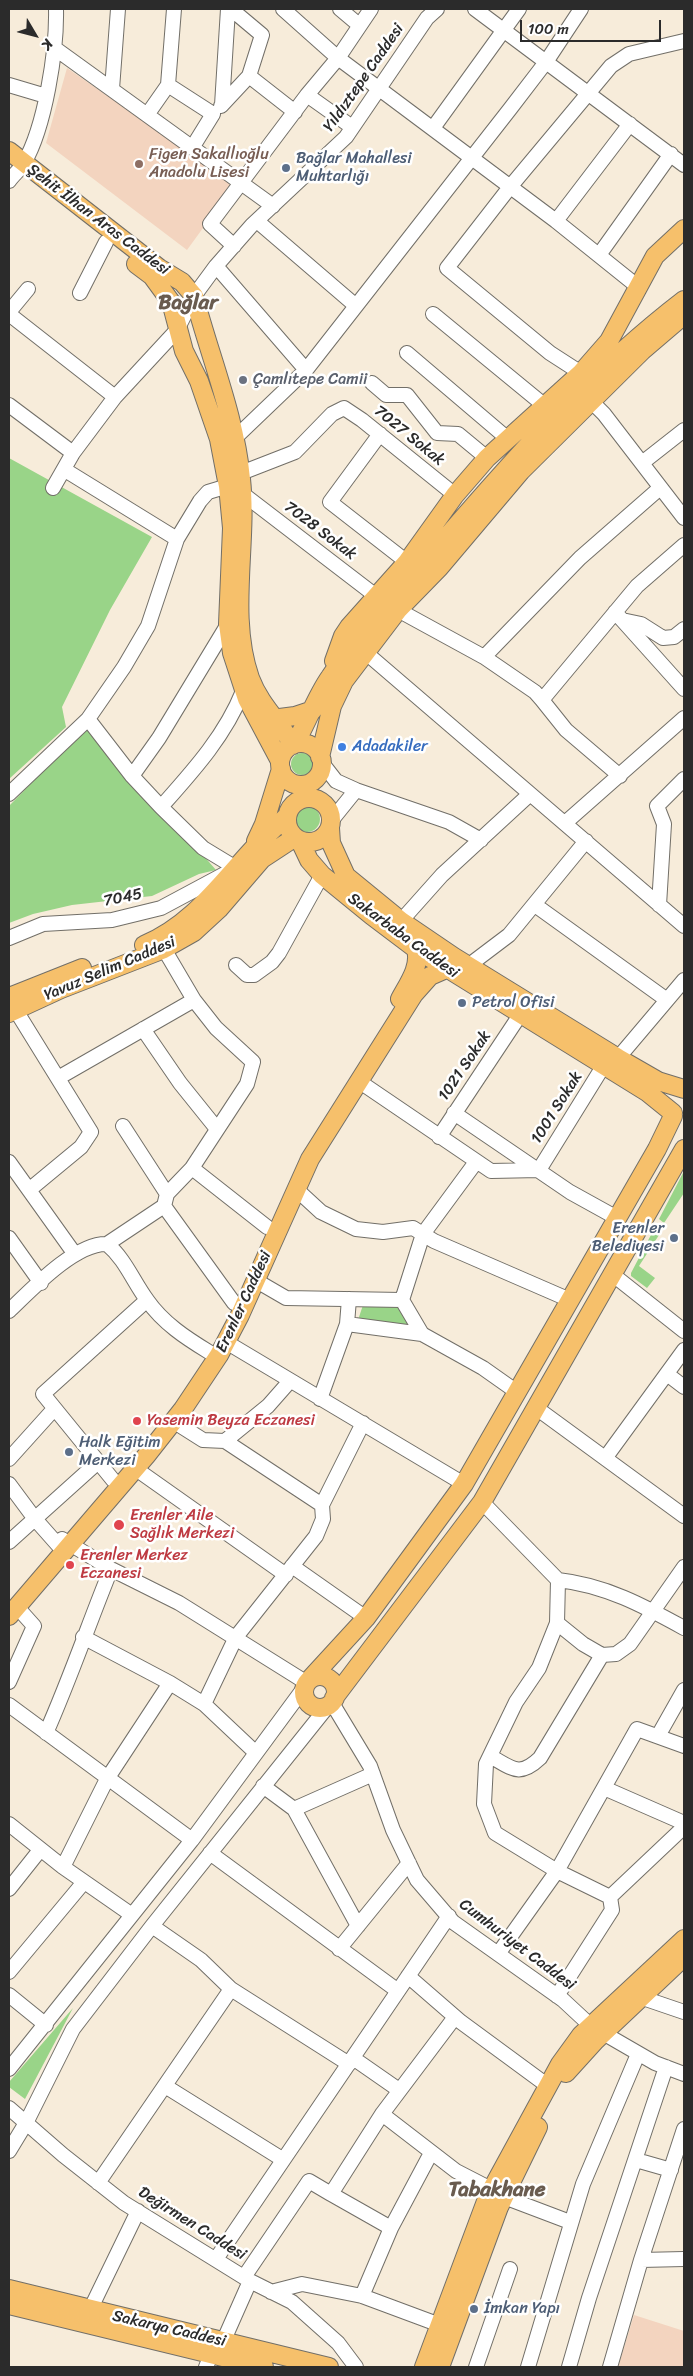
<!DOCTYPE html>
<meta charset="utf-8">
<style>
body{margin:0}
#map{position:relative;width:693px;height:2376px;overflow:hidden;background:#f7ecda;font-family:Sriracha,sans-serif}
canvas{display:block}
.frame{position:absolute;inset:0;border:10px solid #2b2b2b;pointer-events:none}
.north{position:absolute;left:10px;top:10px;width:50px;height:50px;-webkit-text-stroke:4px #fff;paint-order:stroke;rotate:127deg;font-size:14px;font-weight:700;line-height:20px;text-align:center;color:#2b2b2b}
.north::after{content:'';display:block;margin:auto;width:18px;height:22px;background:#2b2b2b;clip-path:polygon(50% 0,100% 100%,50% 72%,0 100%)}
.scale{position:absolute;left:520px;top:20px;width:141px;height:22px;box-sizing:border-box;border:2px solid #2b2b2b;border-top:0;padding-left:6px;font-size:15px;line-height:18px;white-space:nowrap;color:#2b2b2b;-webkit-text-stroke:4px #fff;paint-order:stroke}
</style>
<div id="map">
<canvas width="693" height="2376"></canvas>
<div class="frame"></div>
<div class="north">K</div>
<div class="scale">100 m</div>
</div>
<script>
const g = document.querySelector('canvas').getContext('2d');
g.lineJoin = 'round';
function fillPath(path, color) {
  g.fillStyle = color;
  g.fill(path, 'evenodd');
}
function stroke(path, color, width, dash) {
  g.strokeStyle = color;
  g.lineWidth = width;
  g.lineCap = dash ? 'butt' : 'round';
  g.setLineDash(dash || []);
  g.stroke(path);
}
function write(font, color, halo, rows, align = 'center') {
  g.font = font + ' Sriracha,sans-serif';
  g.lineWidth = 5;
  g.setLineDash([]);
  g.textBaseline = 'middle';
  g.strokeStyle = halo;
  g.fillStyle = color;
  for (const [text, x, y, turn = 0] of rows) {
    g.save();
    g.translate(x, y);
    g.rotate((+turn || 0) * Math.PI / 180);
    g.textAlign = isNaN(turn) ? turn : align;
    if (halo) g.strokeText(text, 0, 0);
    g.fillText(text, 0, 0);
    g.restore();
  }
}
const built = new Path2D(`
 M 67,68 L 235,184 L 187,250 L 46,143 Z
 M 634,2315 L 684,2331 L 684,2367 L 618,2367 Z`);
const green = new Path2D(`
 M 9,458 L 152,537 L 110,610 L 62,707 L 66,727 L 9,779 Z
 M 89,724 L 216,870 L 199,874 L 152,896 L 72,905 L 33,914 L 9,923 L 9,806 Z
 M291 764a11 11 0 1 1 22 0a11 11 0 1 1-22 0Z
 M294 819a13 13 0 1 1 26 0a13 13 0 1 1-26 0Z
 M 684,1171 L 684,1193 L 664,1223 L 659,1219 Z
 M 653,1231 L 659,1235 L 639,1266 L 655,1278 L 647,1288 L 631,1276 L 631,1273 Z
 M 397,1304 L 414,1328 L 361,1321 L 359,1317 L 363,1305 Z
 M 73,2008 L 25,2099 L 9,2087 L 9,2082 Z`);
const minor = new Path2D(`
 M 231,9 L 262,35 L 249,76 L 295,112
 M 283,9 L 338,58 L 556,221 L 637,286
 M 340,9 L 359,25
 M 475,9 L 684,165
 M 53,47 L 273,206
 M 9,85 L 46,96
 M 168,85 L 213,114 L 192,148
 M 112,89 L 118,9
 M 307,95 L 352,127
 M 222,105 L 228,9
 M 221,106 L 249,76
 M 147,115 L 168,85 L 174,9
 M 433,128 L 519,9
 M 9,181 C 13,175 20,170 24,163 C 45,127 57,51 56,9
 M 257,221 L 356,306
 M 556,221 L 630,124
 M 234,246 L 210,224 L 307,95 L 338,58 L 371,9
 M 599,255 L 671,154
 M 216,266 L 306,370
 M 80,293 L 106,242
 M 9,312 L 28,289
 M 9,314 L 115,397
 M 433,314 L 545,406
 M 407,353 L 508,439
 M 581,373 L 550,353 L 447,268 L 510,187 L 611,66 L 629,54 L 684,41
 M 372,383 L 386,395 L 407,395 L 437,433 L 458,434 L 487,458
 M 591,401 L 604,414 L 684,518
 M 9,405 L 73,453
 M 380,434 L 330,502 L 407,562
 M 236,437 L 306,370 L 510,109 L 546,62 L 581,9
 M 642,463 L 684,430
 M 65,470 L 177,539
 M 241,473 L 295,452 L 332,414 L 344,408 L 362,420 L 455,495
 M 53,488 L 73,453 L 115,397 L 177,330 L 194,296 L 216,266 L 252,225 L 346,137 L 427,18 L 437,9
 M 243,494 L 376,596
 M 398,610 L 484,657 L 535,692 L 542,700 L 637,586 L 684,545
 M 615,612 L 684,689
 M 622,620 L 641,624 L 663,638 L 674,637 L 684,629
 M 365,652 L 684,926
 M 484,657 L 580,558 L 660,488
 M 542,700 L 566,730 L 620,776
 M 88,719 L 132,776 L 161,807 L 203,848 L 236,868
 M 322,763 L 336,781 L 356,790 L 449,822 L 481,840
 M 132,776 L 159,738 L 228,624
 M 9,794 L 88,719 L 124,667 L 148,626 L 177,539 L 200,501 L 208,492 L 228,486
 M 161,807 C 193,771 225,736 243,691
 M 331,821 L 356,790
 M 565,823 L 684,718
 M 535,905 L 667,1000
 M 659,905 L 664,824 L 657,806 L 684,779
 M 401,921 L 442,875 L 530,794
 M 9,938 L 43,924 L 112,920 L 161,908 L 232,870
 M 236,965 L 247,975 L 254,975 L 272,962 L 279,953 L 322,875
 M 468,966 L 509,935 L 586,841
 M 15,1009 L 91,1132 L 81,1147 L 29,1190
 M 143,1029 L 180,1083 L 217,1129
 M 618,1058 L 684,980
 M 58,1078 L 194,1000
 M 360,1082 L 491,1171 L 539,1170
 M 454,1113 L 570,1192 L 617,1218
 M 123,1126 L 167,1194
 M 439,1137 L 520,1015
 M 9,1162 L 74,1253
 M 192,1168 L 267,1227
 M 539,1170 L 604,1065
 M 296,1189 L 321,1212 L 356,1229 L 383,1232 L 413,1228 L 434,1241 L 570,1300
 M 164,1206 L 234,1303
 M 9,1238 L 41,1283
 M 107,1244 L 164,1206 L 167,1194 L 192,1168 L 247,1084 L 253,1062 L 216,1028 L 194,1000 L 164,949
 M 612,1274 L 684,1331
 M 255,1280 L 286,1298 L 402,1300 L 422,1334
 M 402,1300 L 423,1234 L 476,1162
 M 9,1311 C 32,1289 75,1243 107,1244 C 125,1259 133,1281 147,1300 C 163,1323 186,1338 209,1352
 M 347,1324 L 422,1334 L 483,1368 L 517,1392
 M 226,1342 L 464,1484
 M 667,1374 L 684,1387
 M 320,1399 L 347,1324 L 349,1299
 M 535,1407 L 684,1516
 M 173,1421 L 203,1440 L 225,1441 L 268,1406 L 290,1381
 M 606,1457 L 684,1350
 M 9,1459 L 54,1409
 M 136,1469 L 286,1575
 M 113,1480 L 43,1394 L 147,1300
 M 9,1484 L 35,1519 L 58,1545
 M 482,1502 L 558,1580 L 557,1623 L 539,1668 L 516,1702 L 486,1764 L 484,1804 L 495,1833 L 557,1871 L 610,1897 L 684,1827
 M 322,1505 L 363,1423
 M 62,1539 L 111,1569 L 179,1603 L 307,1683
 M 9,1542 L 98,1462
 M 292,1566 L 366,1618
 M 558,1580 C 605,1585 644,1606 684,1628
 M 557,1623 L 583,1644 L 602,1655 L 616,1654 L 630,1644 L 684,1567
 M 83,1637 L 170,1683 L 204,1704 L 256,1753
 M 9,1682 L 34,1626 L 17,1607
 M 332,1703 L 370,1766 L 393,1830 L 417,1880 L 453,1922 L 563,2000 L 591,2026 L 655,2063 L 684,2074
 M 204,1704 L 236,1637 L 316,1536 L 323,1519 L 322,1505 L 225,1441
 M 9,1705 L 192,1840
 M 46,1733 C 70,1679 89,1623 111,1569
 M 658,1736 L 684,1690
 M 490,1756 C 512,1768 519,1778 540,1758 L 602,1655
 M 263,1786 L 294,1809 L 358,1926
 M 604,1788 L 684,1823
 M 294,1809 L 373,1774
 M 9,1824 L 63,1867 L 132,1915
 M 210,1853 L 398,1991
 M 63,1867 L 107,1779 L 170,1683
 M 9,1889 L 40,1850
 M 152,1926 L 201,1960 L 231,1989 L 349,2064
 M 339,1949 L 409,1863
 M 498,1954 L 557,1871 L 637,1729 L 684,1746
 M 9,1972 L 84,1882
 M 408,1976 L 461,2022 L 548,2086
 M 9,1995 L 46,2025
 M 557,1996 L 612,1910 L 610,1897
 M 640,1997 L 684,2012
 M 353,2058 L 399,2090
 M 9,2069 L 192,1840 L 304,1688
 M 165,2086 L 282,2159
 M 9,2108 L 63,2155 L 124,2203 L 250,2281 L 292,2302 L 338,2343 L 356,2367
 M 382,2114 L 456,2171 L 491,2189
 M 9,2151 L 26,2123 L 73,2029 L 152,1926 L 328,1706
 M 636,2160 L 671,2170
 M 98,2183 L 231,1989
 M 331,2194 L 391,2228
 M 504,2197 L 570,2222
 M 216,2259 L 449,1916
 M 641,2260 L 684,2129
 M 244,2277 L 309,2181 L 331,2194 L 382,2114 L 455,2017
 M 271,2292 L 302,2284 L 362,2296 L 440,2325
 M 362,2296 L 391,2228 L 431,2153
 M 90,2310 L 138,2211
 M 223,2342 L 250,2281
 M 206,2367 L 211,2355
 M 476,2367 L 510,2269
 M 528,2367 L 583,2184 L 638,2054
 M 569,2367 L 589,2298 L 666,2067
 M 610,2367 L 641,2260 L 684,2259`);
const major = new Path2D(`
 M 9,151 L 159,268 L 182,282 L 194,296 C 210,357 235,416 241,479 C 248,544 228,615 250,678 C 260,705 280,722 293,745
 M 136,264 L 152,276 L 171,302 L 184,351 L 199,381 L 219,439 L 228,486 L 232,528 L 228,624 L 232,653 L 247,699 L 280,761
 M 334,661 L 343,636 L 349,627 L 407,562 L 455,495 L 487,458 L 581,373 L 609,341 L 655,256 L 684,229
 M 272,719 L 295,716 L 313,710
 M 299,743 L 300,734 C 310,715 318,694 330,677 C 363,627 405,585 444,540 C 517,455 594,369 684,300
 M280 764a21 21 0 1 1 42 0a21 21 0 1 1-42 0Z
 M 320,757 L 332,706 L 344,681 L 398,610 L 439,568 L 521,471 L 642,351 L 683,316
 M287 820a22 22 0 1 1 44 0a22 22 0 1 1-44 0Z
 M 330,828 L 331,843 L 346,876 L 401,921 L 454,957 L 618,1058 L 658,1081 L 684,1089
 M 256,841 L 264,824 L 281,769
 M 300,841 L 309,860 L 322,875 L 371,915 L 416,949 L 647,1092 L 673,1113
 M 144,945 C 190,926 218,887 251,851 C 262,839 275,828 287,816
 M 9,997 L 82,968
 M 400,999 C 408,984 421,967 416,949
 M 9,1013 L 61,989 L 164,949 L 194,932 L 219,909 L 262,859 L 294,838
 M 9,1616 L 146,1456 L 183,1409 L 219,1355 L 240,1315 L 310,1159 L 414,994 L 430,976 L 446,969
 M304 1692a16 16 0 1 1 32 0a16 16 0 1 1-32 0Z
 M 310,1679 L 366,1618 L 464,1484 L 657,1149 L 673,1116
 M 334,1698 L 482,1502 L 684,1149
 M 566,2073 L 595,2041 L 684,1957
 M 9,2289 L 329,2367
 M 9,2305 L 264,2367
 M 424,2367 L 488,2196 L 560,2064 L 581,2035 L 684,1939
 M 440,2367 L 499,2207 L 538,2127`);
const markers = [
 [139,164,5,"#8d6e63"],
 [286,168,5,"#5c6f8a"],
 [243,380,5,"#6b7280"],
 [342,747,5,"#3f7fe0"],
 [462,1003,5,"#5c6f8a"],
 [674,1238,5,"#5c6f8a"],
 [137,1421,5,"#e0444e"],
 [69,1452,5,"#5c6f8a"],
 [119,1525,6,"#e0444e"],
 [70,1565,5,"#e0444e"],
 [474,2309,5,"#5c6f8a"]
];
const streetNames = [
 ["Yıldıztepe Caddesi",364,78,-55],
 ["Şehit İlhan Aras Caddesi",98,220,37],
 ["7027 Sokak",409,436,39],
 ["7028 Sokak",320,531,37],
 ["7045",123,898,-11],
 ["Sakarbaba Caddesi",403,936,36],
 ["Yavuz Selim Caddesi",110,969,-23],
 ["1021 Sokak",465,1066,-56],
 ["1001 Sokak",557,1108,-58],
 ["Erenler Caddesi",244,1302,-65],
 ["Cumhuriyet Caddesi",517,1945,37],
 ["Değirmen Caddesi",192,2224,32],
 ["Sakarya Caddesi",169,2329,13]
];
const educationNames = [
 ["Figen Sakallıoğlu",149,155],
 ["Anadolu Lisesi",149,173]
];
const serviceNames = [
 ["Bağlar Mahallesi",296,159],
 ["Muhtarlığı",296,177],
 ["Petrol Ofisi",472,1003],
 ["Erenler",664,1229,"right"],
 ["Belediyesi",664,1247,"right"],
 ["Halk Eğitim",79,1443],
 ["Merkezi",79,1461],
 ["İmkan Yapı",484,2309]
];
const worshipNames = [
 ["Çamlıtepe Camii",253,380]
];
const shopNames = [
 ["Adadakiler",352,747]
];
const healthNames = [
 ["Yasemin Beyza Eczanesi",147,1421],
 ["Erenler Aile",130,1516],
 ["Sağlık Merkezi",130,1534],
 ["Erenler Merkez",80,1556],
 ["Eczanesi",80,1574]
];
const districtNames = [
 ["Bağlar",188,304],
 ["Tabakhane",497,2191]
];
fillPath(built, '#f3d4bf');
fillPath(green, '#99d488');
stroke(minor, '#726f68', 16);
stroke(major, '#726f68', 20);
stroke(minor, '#fff', 14);
stroke(major, '#f6c06b', 18);
for (const [x, y, r, color] of markers) {
  const dot = new Path2D();
  dot.arc(x, y, r, 0, 2 * Math.PI);
  g.fillStyle = color;
  g.fill(dot);
  stroke(dot, '#fff', 2);
}
write('16px', '#2b2b2b', '#fff', streetNames);
write('16px', '#785e54', '#fff', educationNames, 'left');
write('16px', '#4e5e75', '#fff', serviceNames, 'left');
write('16px', '#5b616d', '#fff', worshipNames, 'left');
write('16px', '#366cbe', '#fff', shopNames, 'left');
write('16px', '#be3a42', '#fff', healthNames, 'left');
write('bold 21px', '#695b4f', '#fff', districtNames);
</script>
